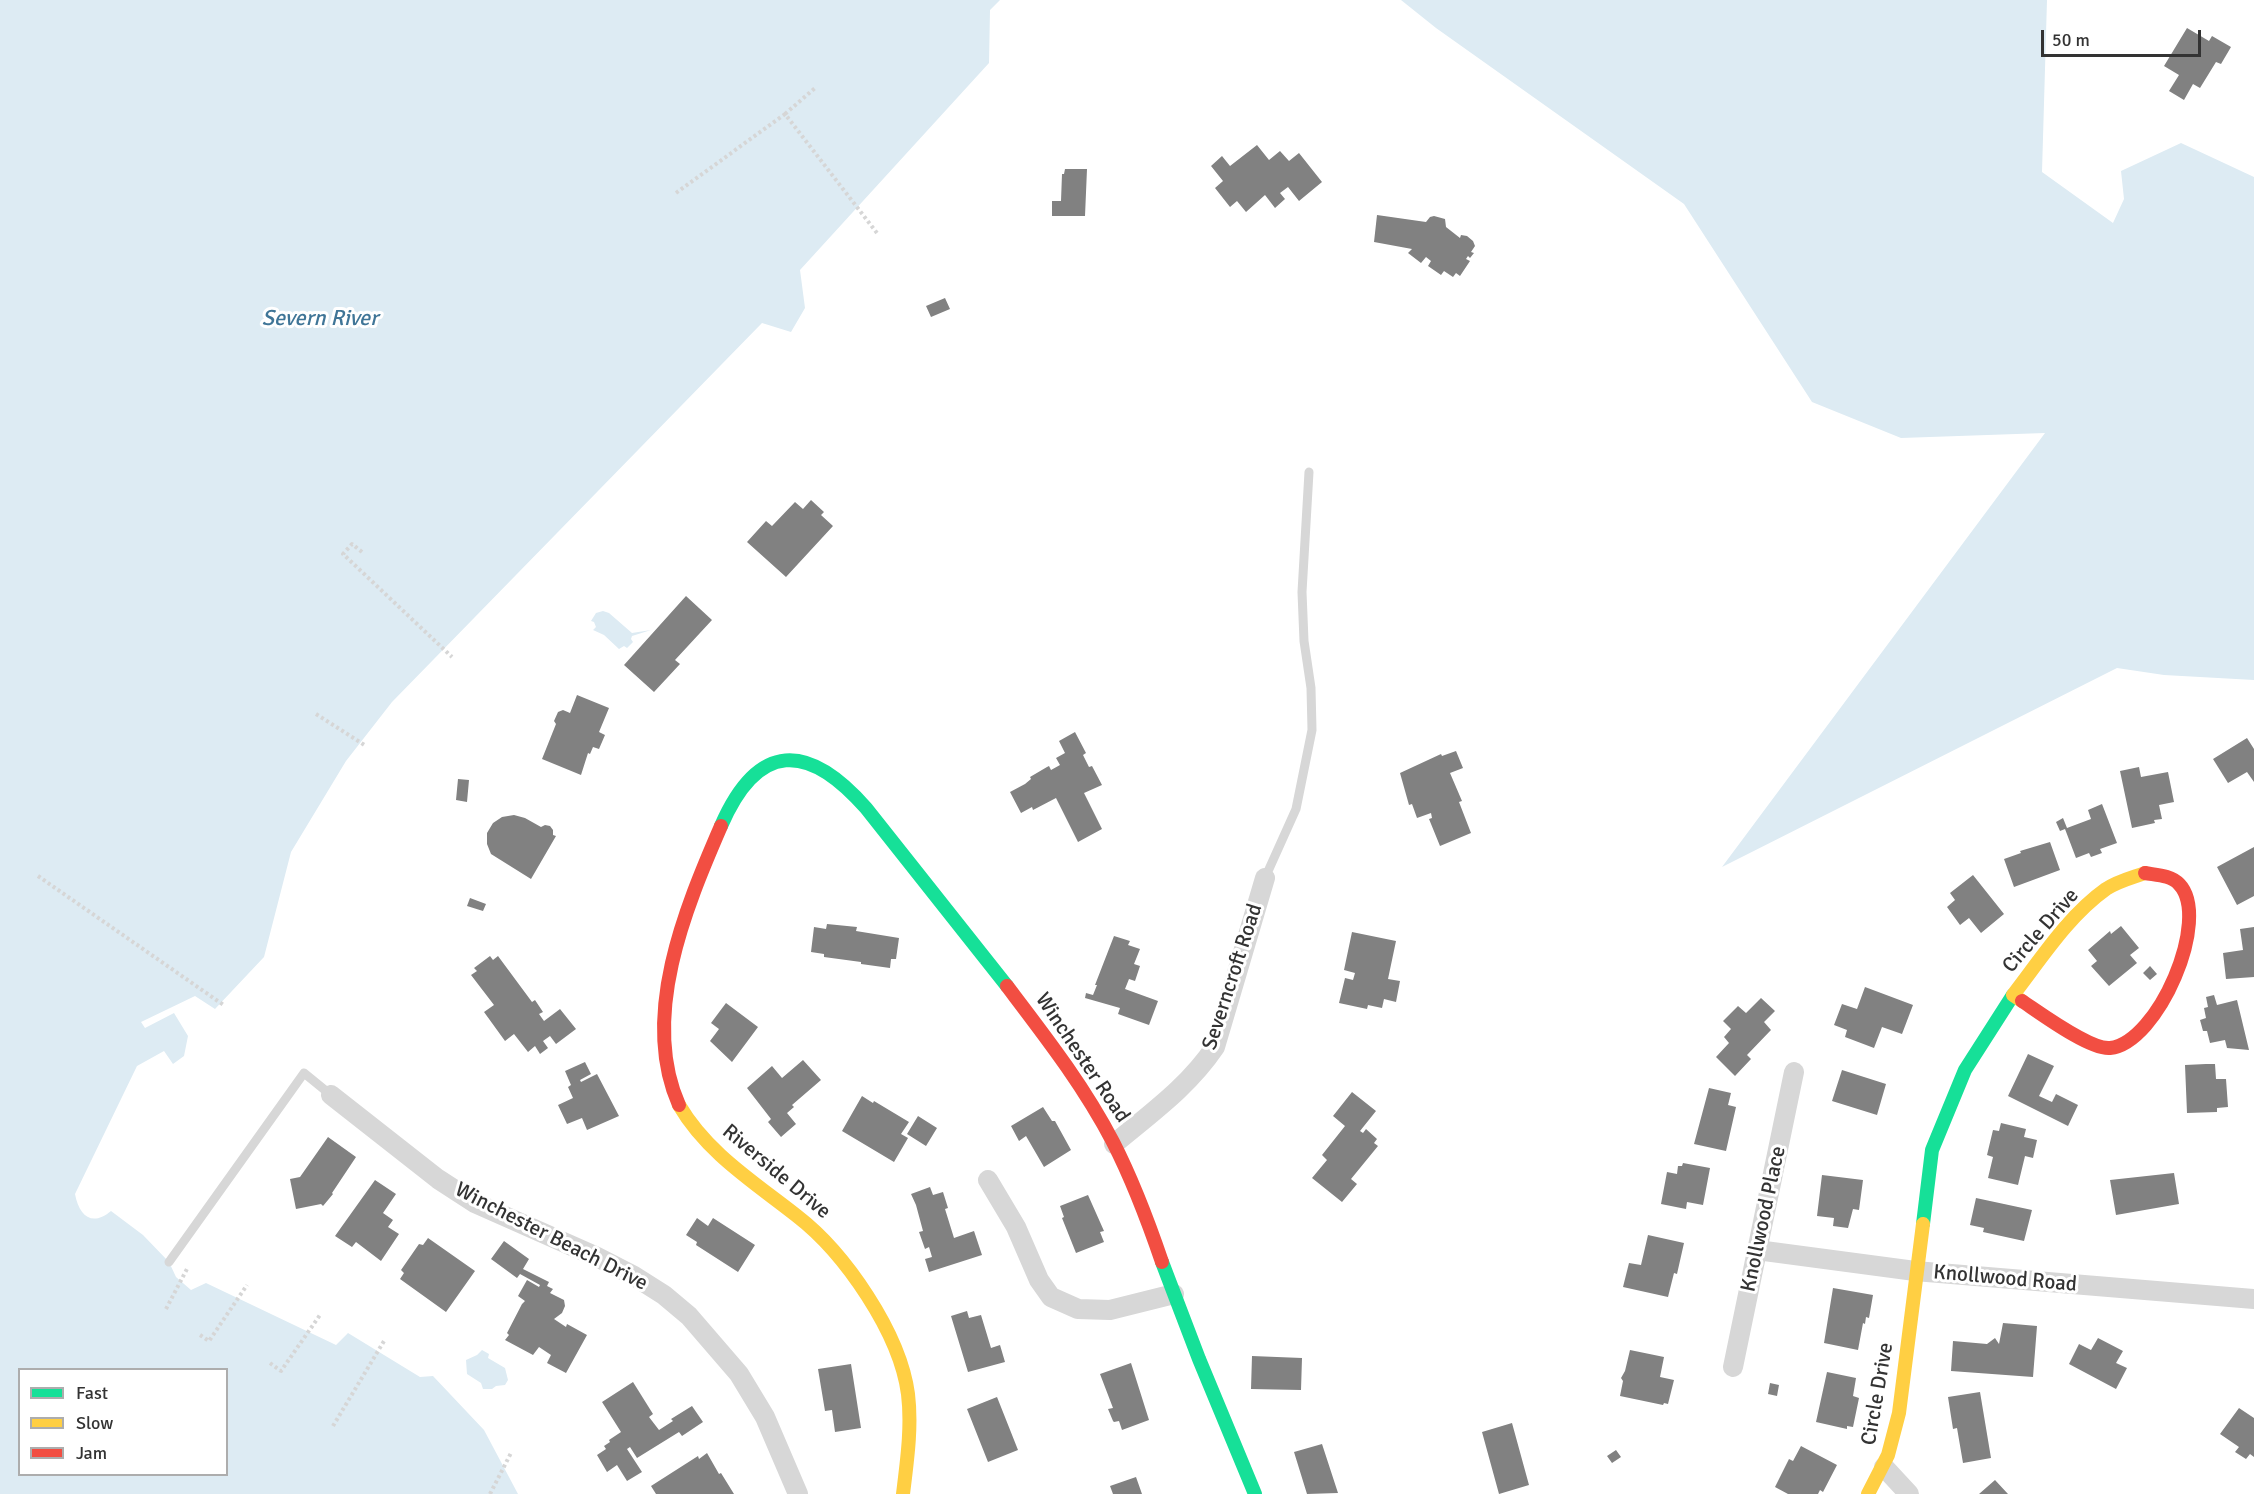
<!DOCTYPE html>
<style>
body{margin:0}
#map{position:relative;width:2254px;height:1494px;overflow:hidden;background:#fff;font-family:Signika,sans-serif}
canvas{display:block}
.legend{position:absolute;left:18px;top:1368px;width:210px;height:108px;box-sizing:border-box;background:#fff;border:2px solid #adadad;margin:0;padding:8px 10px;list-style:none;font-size:18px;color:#333}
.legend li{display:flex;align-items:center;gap:12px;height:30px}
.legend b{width:30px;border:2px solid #adadad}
.scale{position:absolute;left:2041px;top:30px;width:160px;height:27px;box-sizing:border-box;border:3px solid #333;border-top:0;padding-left:8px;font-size:18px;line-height:21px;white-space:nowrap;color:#333;-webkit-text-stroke:4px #fff;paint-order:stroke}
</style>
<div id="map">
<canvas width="2254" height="1494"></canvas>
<ul class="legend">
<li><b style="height:8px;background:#16e098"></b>Fast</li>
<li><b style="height:8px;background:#ffcf43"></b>Slow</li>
<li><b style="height:8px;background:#f24e42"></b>Jam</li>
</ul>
<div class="scale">50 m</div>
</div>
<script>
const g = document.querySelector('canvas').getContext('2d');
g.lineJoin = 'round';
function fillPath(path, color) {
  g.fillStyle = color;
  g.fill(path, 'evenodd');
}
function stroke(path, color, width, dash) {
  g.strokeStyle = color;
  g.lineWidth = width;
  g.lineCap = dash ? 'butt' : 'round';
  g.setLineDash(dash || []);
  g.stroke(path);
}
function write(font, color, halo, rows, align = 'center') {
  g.font = font + ' Signika,sans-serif';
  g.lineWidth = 6;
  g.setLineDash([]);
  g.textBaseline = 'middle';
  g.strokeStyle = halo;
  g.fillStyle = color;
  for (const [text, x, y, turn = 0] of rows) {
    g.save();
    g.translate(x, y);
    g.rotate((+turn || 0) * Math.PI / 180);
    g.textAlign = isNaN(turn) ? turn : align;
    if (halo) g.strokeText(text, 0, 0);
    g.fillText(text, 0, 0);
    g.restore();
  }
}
const water = new Path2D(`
 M 0,0 L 1000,0 L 990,10 L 989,63 L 800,270 L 805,308 L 791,332 L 762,323 L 392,702 L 346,761 L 291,852 L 264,957 L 215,1009 L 195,996 L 141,1022 L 145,1028 L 174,1013 L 188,1036 L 184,1056 L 173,1064 L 164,1051 L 137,1066 L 75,1194 C 79,1216 92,1227 111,1211 L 143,1235 L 169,1262 L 176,1277 L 191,1290 L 206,1283 L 336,1345 L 348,1333 L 420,1377 L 433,1376 L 484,1430 L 518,1494 L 0,1494 ZM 20,1370 L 226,1370 L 226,1474 L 20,1474 Z
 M 1401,0 L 2047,0 L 2042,172 L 2113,223 L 2124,199 L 2121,171 L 2181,143 L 2254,177 L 2254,680 L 2164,675 L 2117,668 L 1722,867 L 2045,433 L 1901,438 L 1812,402 L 1684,204 L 1436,28 Z
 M 603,611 L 609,613 L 632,633 L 651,630 L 632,636 L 631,639 L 633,642 L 627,648 L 624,646 L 619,649 L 604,635 L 593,630 L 596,627 L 594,622 L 591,621 L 596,613 Z
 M 482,1350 L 489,1354 L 488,1358 L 505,1368 L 508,1380 L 505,1385 L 496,1386 L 492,1389 L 483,1389 L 481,1383 L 467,1374 L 466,1360 L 477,1355 Z`);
const building = new Path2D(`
 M 2187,28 L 2209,41 L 2212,36 L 2231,47 L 2221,64 L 2216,62 L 2200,88 L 2193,84 L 2184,100 L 2169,91 L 2179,75 L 2164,66 Z
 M 1257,145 L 1269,160 L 1280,151 L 1289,161 L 1299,153 L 1322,182 L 1299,201 L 1288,187 L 1280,193 L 1285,199 L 1275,208 L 1265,195 L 1246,212 L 1237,201 L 1230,207 L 1215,188 L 1223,181 L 1211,166 L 1222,156 L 1230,166 Z
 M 1065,169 L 1087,169 L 1085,216 L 1052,216 L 1052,201 L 1061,201 L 1062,174 L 1064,174 Z
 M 1377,215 L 1426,222 L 1430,217 L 1434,216 L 1445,219 L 1446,227 L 1460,238 L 1461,235 L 1467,236 L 1473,241 L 1475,246 L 1471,252 L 1474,253 L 1470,258 L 1468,256 L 1466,259 L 1470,261 L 1460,276 L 1456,273 L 1453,277 L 1444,271 L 1441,275 L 1428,266 L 1431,261 L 1426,257 L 1421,263 L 1408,253 L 1412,249 L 1374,242 Z
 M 945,298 L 950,309 L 931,317 L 926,306 Z
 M 811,500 L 824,512 L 821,515 L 833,526 L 786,577 L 747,542 L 766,521 L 772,526 L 795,502 L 803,509 Z
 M 686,596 L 712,620 L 675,660 L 680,664 L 654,692 L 624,665 Z
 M 577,695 L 609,708 L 599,732 L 605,735 L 599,749 L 593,747 L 590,754 L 588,753 L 581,775 L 542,759 L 556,724 L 554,721 L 558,712 L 563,710 L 570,713 Z
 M 1075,732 L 1086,753 L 1083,755 L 1089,767 L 1092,766 L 1102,785 L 1084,793 L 1102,829 L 1078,842 L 1056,798 L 1033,810 L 1032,807 L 1021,813 L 1010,792 L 1025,784 L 1031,779 L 1030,777 L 1047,767 L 1049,766 L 1051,770 L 1060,765 L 1056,758 L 1065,753 L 1059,741 Z
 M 2247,738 L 2254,749 L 2254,782 L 2247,772 L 2228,783 L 2213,759 Z
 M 1456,751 L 1463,768 L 1450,773 L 1462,801 L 1459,802 L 1471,833 L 1440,846 L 1429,819 L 1432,818 L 1431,813 L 1417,818 L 1412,804 L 1409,805 L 1400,773 L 1441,754 L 1442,756 Z
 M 2139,767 L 2141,777 L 2168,772 L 2174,802 L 2159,805 L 2162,819 L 2154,820 L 2155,823 L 2132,828 L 2120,771 Z
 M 458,779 L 469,780 L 467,802 L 456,800 Z
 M 2102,804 L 2117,843 L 2100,849 L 2102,853 L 2091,857 L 2089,853 L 2076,858 L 2065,829 L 2060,831 L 2056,822 L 2063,818 L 2067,828 L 2091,819 L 2088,810 Z
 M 514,815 L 525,818 L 541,827 L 545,825 L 550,826 L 553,830 L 553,835 L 556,836 L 531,879 L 491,854 L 487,844 L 487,833 L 493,823 L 502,817 Z
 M 2050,842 L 2060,870 L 2014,887 L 2004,859 L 2021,853 L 2020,851 Z
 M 2254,847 L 2254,896 L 2237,905 L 2217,867 Z
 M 1973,875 L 2004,914 L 1981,933 L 1969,918 L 1960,925 L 1947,907 L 1955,900 L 1950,893 Z
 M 470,898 L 486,904 L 483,911 L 467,906 Z
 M 827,924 L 857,927 L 856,931 L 899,938 L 896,959 L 891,959 L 890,968 L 861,964 L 861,962 L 824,957 L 824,954 L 811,952 L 814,927 L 826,929 Z
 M 2121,926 L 2139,948 L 2130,955 L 2137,963 L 2109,986 L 2091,966 L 2097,961 L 2088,950 L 2110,931 L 2111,934 Z
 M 2254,927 L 2254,977 L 2226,979 L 2223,953 L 2243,950 L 2240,929 Z
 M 1352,932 L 1396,941 L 1388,979 L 1400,981 L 1396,1002 L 1384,999 L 1382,1008 L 1368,1005 L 1367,1009 L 1339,1003 L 1345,978 L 1353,980 L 1355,973 L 1344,970 Z
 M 1114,936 L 1130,941 L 1128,945 L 1140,949 L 1134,964 L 1140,966 L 1135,981 L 1129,979 L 1125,989 L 1158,1001 L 1149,1025 L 1118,1014 L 1120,1008 L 1085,998 L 1086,993 L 1093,995 L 1097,985 L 1095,985 Z
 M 490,956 L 493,960 L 498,956 L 532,1002 L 535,1000 L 543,1012 L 539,1014 L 544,1021 L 560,1009 L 576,1029 L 556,1044 L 550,1036 L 543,1041 L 548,1048 L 540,1054 L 535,1046 L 528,1052 L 514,1034 L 505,1041 L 484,1012 L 494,1005 L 471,975 L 477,971 L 474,968 Z
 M 2150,966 L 2157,974 L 2150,980 L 2143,973 Z
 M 1865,987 L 1913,1005 L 1902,1034 L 1882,1027 L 1874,1048 L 1845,1037 L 1847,1030 L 1834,1025 L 1842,1004 L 1857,1009 Z
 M 2214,995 L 2217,1005 L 2237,1000 L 2249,1050 L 2227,1048 L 2225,1040 L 2210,1043 L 2207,1031 L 2203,1031 L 2200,1020 L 2206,1018 L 2204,1008 L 2208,1007 L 2206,997 Z
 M 1761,998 L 1775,1011 L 1764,1022 L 1771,1030 L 1747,1055 L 1751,1059 L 1735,1076 L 1716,1057 L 1729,1043 L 1724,1037 L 1731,1029 L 1723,1021 L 1738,1006 L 1746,1013 Z
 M 726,1003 L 758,1027 L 732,1062 L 710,1041 L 719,1029 L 711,1023 Z
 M 2028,1054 L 2054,1066 L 2039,1096 L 2052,1102 L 2056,1094 L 2078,1105 L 2068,1126 L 2008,1096 Z
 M 803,1060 L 821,1080 L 792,1105 L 794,1107 L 787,1113 L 796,1124 L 781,1137 L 768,1122 L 771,1119 L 747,1088 L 772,1066 L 782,1078 Z
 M 585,1062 L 591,1074 L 580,1080 L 581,1082 L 597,1074 L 619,1116 L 587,1130 L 582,1118 L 567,1124 L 558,1105 L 573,1098 L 568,1087 L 571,1085 L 565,1071 Z
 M 2206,1064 L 2215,1064 L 2216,1079 L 2226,1079 L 2228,1107 L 2217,1108 L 2217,1112 L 2187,1113 L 2185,1065 Z
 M 1842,1070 L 1886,1084 L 1877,1115 L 1832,1101 Z
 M 1709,1088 L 1731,1093 L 1728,1105 L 1736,1107 L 1726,1151 L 1694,1144 Z
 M 1352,1092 L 1376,1111 L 1360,1131 L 1363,1133 L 1366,1129 L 1377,1139 L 1374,1143 L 1378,1146 L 1351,1179 L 1357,1184 L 1342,1202 L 1312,1178 L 1327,1160 L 1322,1155 L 1345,1126 L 1333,1116 Z
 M 862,1096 L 873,1103 L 874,1101 L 909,1122 L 901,1134 L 908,1138 L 894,1162 L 842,1131 Z
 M 1043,1107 L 1052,1121 L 1055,1121 L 1071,1150 L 1044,1167 L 1026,1136 L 1019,1141 L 1011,1126 Z
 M 918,1116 L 937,1128 L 926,1146 L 907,1134 Z
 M 2001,1123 L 2026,1129 L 2024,1137 L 2037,1140 L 2033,1158 L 2025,1156 L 2018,1185 L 1988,1178 L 1993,1157 L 1987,1155 L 1993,1130 L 1999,1131 Z
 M 328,1137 L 356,1157 L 332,1193 L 333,1194 L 323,1206 L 321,1204 L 296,1209 L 290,1179 L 300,1177 Z
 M 1683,1163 L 1710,1168 L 1703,1205 L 1687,1202 L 1686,1209 L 1661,1204 L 1667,1172 L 1677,1174 L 1678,1166 L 1682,1166 Z
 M 2174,1173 L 2179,1204 L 2116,1215 L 2110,1180 Z
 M 1822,1175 L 1863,1180 L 1859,1210 L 1853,1209 L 1848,1228 L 1833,1226 L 1834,1218 L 1817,1216 Z
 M 375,1180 L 396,1194 L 383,1213 L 393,1220 L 388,1227 L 399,1234 L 381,1261 L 356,1242 L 352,1247 L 335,1236 Z
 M 930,1187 L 933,1195 L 943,1192 L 948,1208 L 945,1209 L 954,1238 L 974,1231 L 982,1255 L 929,1272 L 925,1259 L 932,1257 L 929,1247 L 925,1249 L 919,1232 L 923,1231 L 916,1205 L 911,1194 Z
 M 1088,1195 L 1104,1231 L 1100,1232 L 1104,1242 L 1076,1253 L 1062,1218 L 1064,1217 L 1060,1206 Z
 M 1976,1198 L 2032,1210 L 2024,1241 L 1983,1232 L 1984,1228 L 1970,1225 Z
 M 697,1218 L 708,1226 L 713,1218 L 755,1245 L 738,1272 L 696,1245 L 697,1242 L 686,1235 Z
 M 1648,1235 L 1684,1243 L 1677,1274 L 1674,1273 L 1668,1297 L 1623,1287 L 1629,1263 L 1641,1265 Z
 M 428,1238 L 475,1271 L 446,1312 L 400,1279 L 404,1273 L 401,1270 L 419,1244 L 423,1245 Z
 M 504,1241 L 529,1259 L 523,1269 L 549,1282 L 547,1286 L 553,1289 L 550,1293 L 564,1300 L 565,1306 L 562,1313 L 554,1319 L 566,1327 L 567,1324 L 587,1335 L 566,1373 L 547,1363 L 551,1355 L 539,1347 L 533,1355 L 505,1340 L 509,1335 L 507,1333 L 522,1304 L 525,1301 L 518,1296 L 527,1280 L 539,1287 L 540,1285 L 520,1274 L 517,1278 L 491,1259 Z
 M 1833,1288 L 1873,1295 L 1869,1318 L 1866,1317 L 1865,1324 L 1863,1323 L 1858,1350 L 1824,1343 Z
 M 967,1311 L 969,1318 L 981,1315 L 991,1348 L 1000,1345 L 1005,1362 L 968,1372 L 951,1316 Z
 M 2003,1323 L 2037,1326 L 2033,1377 L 1951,1371 L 1953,1341 L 1987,1344 L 1995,1338 L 1999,1344 Z
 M 2098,1338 L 2123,1351 L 2116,1363 L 2127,1368 L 2116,1389 L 2069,1364 L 2079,1344 L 2091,1350 Z
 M 1630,1350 L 1664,1357 L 1660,1377 L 1674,1380 L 1668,1404 L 1664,1403 L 1663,1405 L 1620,1396 L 1623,1381 L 1621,1378 L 1625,1371 Z
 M 1252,1356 L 1302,1358 L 1301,1390 L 1251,1389 Z
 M 1131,1363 L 1149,1420 L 1122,1430 L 1119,1421 L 1114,1422 L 1113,1421 L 1108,1409 L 1113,1408 L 1100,1374 Z
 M 851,1364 L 861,1428 L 835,1432 L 832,1410 L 825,1411 L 818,1369 Z
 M 1827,1372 L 1856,1378 L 1853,1396 L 1859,1398 L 1853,1427 L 1847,1426 L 1847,1429 L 1816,1422 Z
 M 633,1382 L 653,1414 L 649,1417 L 659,1430 L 673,1421 L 671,1419 L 692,1406 L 703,1422 L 682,1436 L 679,1432 L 637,1458 L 630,1447 L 627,1449 L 642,1472 L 627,1481 L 617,1465 L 607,1472 L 597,1455 L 606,1449 L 604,1446 L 610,1442 L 609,1440 L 621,1432 L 602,1402 Z
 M 1770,1383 L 1779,1385 L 1777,1396 L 1768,1394 Z
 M 1980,1392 L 1991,1458 L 1963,1463 L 1957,1428 L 1953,1429 L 1948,1397 Z
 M 997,1397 L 1018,1450 L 988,1462 L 967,1409 Z
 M 2239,1408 L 2254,1418 L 2254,1457 L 2250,1454 L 2246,1459 L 2235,1452 L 2239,1447 L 2220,1434 Z
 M 1512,1423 L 1529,1485 L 1499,1494 L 1482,1432 Z
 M 1322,1444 L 1338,1493 L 1307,1494 L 1294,1452 Z
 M 1801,1446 L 1837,1465 L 1823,1492 L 1820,1490 L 1818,1494 L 1788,1494 L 1775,1487 L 1789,1459 L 1793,1461 Z
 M 1616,1450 L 1621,1457 L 1612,1463 L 1607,1456 Z
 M 707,1453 L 719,1474 L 721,1473 L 734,1494 L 656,1494 L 651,1486 L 698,1456 L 699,1459 Z
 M 1136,1477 L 1142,1494 L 1113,1494 L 1110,1486 Z
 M 1995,1480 L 2008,1494 L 1979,1494 Z`);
const path = new Path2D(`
 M 785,114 L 815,88
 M 676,193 L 785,114 L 877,233
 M 362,552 L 352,544 L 343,554 L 452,657
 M 316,714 L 366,746
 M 38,876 L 225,1006
 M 166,1309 L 188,1267
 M 200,1335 L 209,1341 L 247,1285
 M 270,1363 L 281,1371 L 320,1315
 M 333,1426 L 384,1341
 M 490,1494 L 511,1453`);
const lane = new Path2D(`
 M 1265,878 L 1296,809 L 1312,730 L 1311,688 L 1304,641 L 1302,592 L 1309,472
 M 169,1262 L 304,1073 L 331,1095`);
const street = new Path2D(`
 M 331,1095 L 438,1179 L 475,1203 L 597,1257 L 634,1276 L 664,1295 L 689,1316 L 739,1374 L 765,1417 L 798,1494
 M 1114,1144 C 1151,1113 1188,1087 1215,1047 L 1265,878
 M 988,1180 L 1016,1227 L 1039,1280 L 1051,1297 L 1078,1309 L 1110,1310 L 1174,1294
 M 1757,1250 L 1915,1271 L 2254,1299
 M 1733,1367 L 1794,1072
 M 1884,1467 L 1909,1494`);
const fast = new Path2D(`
 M 721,826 C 758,741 808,742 866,808 L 1007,986
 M 1923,1224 L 1932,1150 L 1965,1070 L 2013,995
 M 1162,1262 L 1199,1359 L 1255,1494`);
const slow = new Path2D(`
 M 2022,1001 L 2013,995 C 2041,959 2068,916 2106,889 C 2118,881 2131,878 2145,873
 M 679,1105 C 707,1153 754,1182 797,1216 C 845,1253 900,1333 908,1394 C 912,1427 907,1461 903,1494
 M 1868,1494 L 1888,1455 L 1899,1413 L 1923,1224`);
const jam = new Path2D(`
 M 1007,986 C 1045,1036 1084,1086 1113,1142 C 1133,1181 1148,1221 1162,1262
 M 2022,1001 C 2040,1013 2090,1050 2110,1048 C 2158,1043 2212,918 2179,884 C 2171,875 2156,875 2145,873
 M 679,1105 C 640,1017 685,909 721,826`);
const streetNames = [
 ["Circle Drive",2041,931,-49],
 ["Severncroft Road",1233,977,-72],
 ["Winchester Road",1082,1058,56],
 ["Riverside Drive",776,1172,40],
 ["Knollwood Place",1764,1219,-78],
 ["Winchester Beach Drive",551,1237,27],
 ["Knollwood Road",2005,1279,5],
 ["Circle Drive",1878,1394,-80]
];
const waterNames = [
 ["Severn River",320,319]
];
fillPath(water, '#ddebf3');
fillPath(building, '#818181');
stroke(path, '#d6d6d6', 4, [3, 3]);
stroke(lane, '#d7d7d7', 9);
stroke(street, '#d7d7d7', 20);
stroke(fast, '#16e098', 14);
stroke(slow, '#ffcf43', 14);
stroke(jam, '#f24e42', 14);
write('21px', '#333', '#fff', streetNames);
write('italic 22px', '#3f7597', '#fff', waterNames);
</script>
